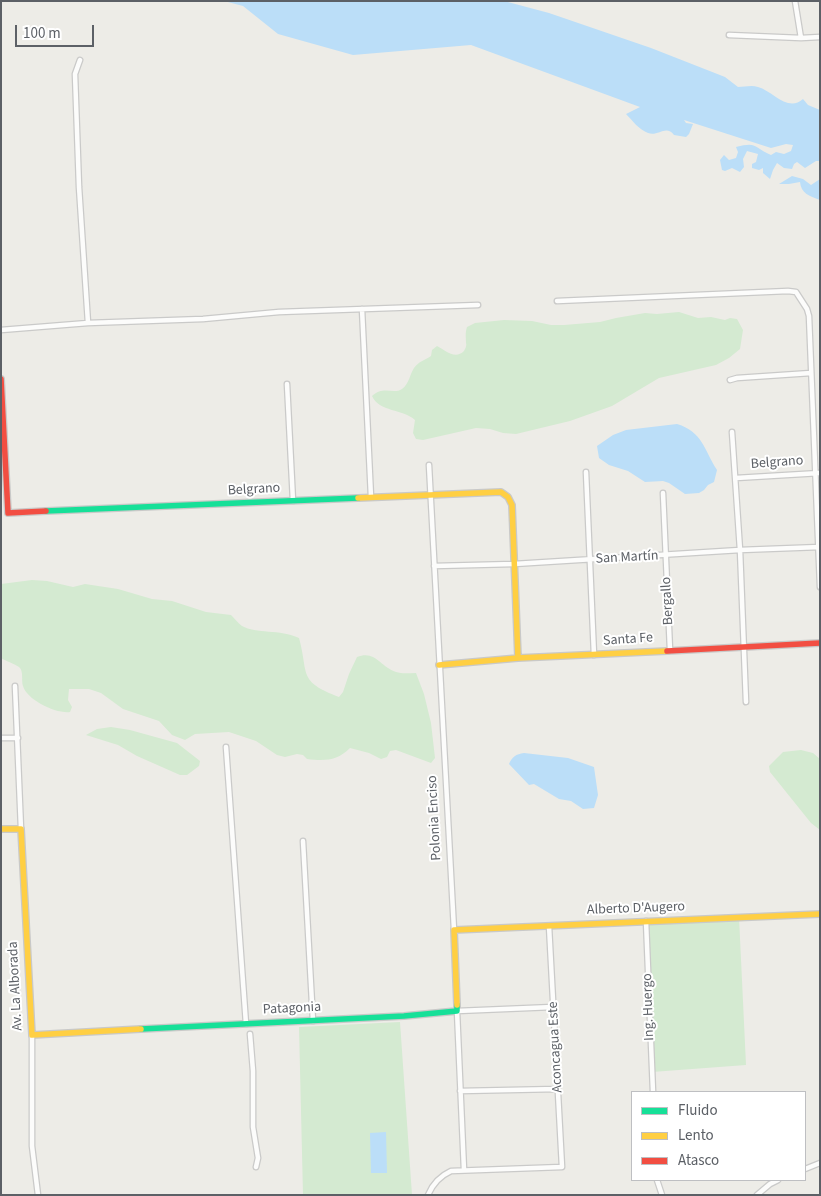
<!DOCTYPE html>
<meta charset="utf-8">
<style>
body{margin:0}
#map{position:relative;width:821px;height:1196px;overflow:hidden;background:#edece7;font-family:"Source Sans 3",sans-serif}
canvas{display:block}
.frame{position:absolute;inset:0;border:2px solid #5c6066;pointer-events:none}
.legend{position:absolute;left:631px;top:1091px;width:175px;height:90px;box-sizing:border-box;background:#fff;border:1px solid #bebfc2;margin:0;padding:6px 9px;list-style:none;font-size:15px;color:#5c6066}
.legend li{display:flex;align-items:center;gap:10px;height:25px}
.legend b{width:25px;border:1px solid #bebfc2}
.scale{position:absolute;left:15px;top:25px;width:79px;height:22px;box-sizing:border-box;border:2px solid #5c6066;border-top:0;padding-left:6px;font-size:15px;line-height:18px;white-space:nowrap;color:#5c6066;-webkit-text-stroke:4px #fff;paint-order:stroke}
</style>
<div id="map">
<canvas width="821" height="1196"></canvas>
<div class="frame"></div>
<ul class="legend">
<li><b style="height:6px;background:#16e098"></b>Fluido</li>
<li><b style="height:6px;background:#ffcf43"></b>Lento</li>
<li><b style="height:6px;background:#f24e42"></b>Atasco</li>
</ul>
<div class="scale">100 m</div>
</div>
<script>
const g = document.querySelector('canvas').getContext('2d');
g.lineJoin = 'round';
function fillPath(path, color) {
  g.fillStyle = color;
  g.fill(path, 'evenodd');
}
function stroke(path, color, width, dash) {
  g.strokeStyle = color;
  g.lineWidth = width;
  g.lineCap = dash ? 'butt' : 'round';
  g.setLineDash(dash || []);
  g.stroke(path);
}
function write(font, color, halo, rows, align = 'center') {
  g.font = font + ' "Source Sans 3",sans-serif';
  g.lineWidth = 4;
  g.setLineDash([]);
  g.textBaseline = 'middle';
  g.strokeStyle = halo;
  g.fillStyle = color;
  for (const [text, x, y, turn = 0] of rows) {
    g.save();
    g.translate(x, y);
    g.rotate((+turn || 0) * Math.PI / 180);
    g.textAlign = isNaN(turn) ? turn : align;
    if (halo) g.strokeText(text, 0, 0);
    g.fillText(text, 0, 0);
    g.restore();
  }
}
const green = new Path2D(`
 M 679,312 L 698,318 L 711,317 L 725,320 L 730,318 L 737,319 L 743,330 L 740,349 L 729,358 L 716,365 L 659,378 L 612,406 L 570,421 L 516,434 L 503,433 L 490,429 L 476,428 L 423,440 L 416,439 L 413,433 L 415,420 C 403,409 379,412 372,396 C 384,385 393,395 402,389 C 409,384 410,374 414,368 C 418,362 425,360 431,356 L 432,350 L 437,346 C 445,350 455,360 464,351 C 465,349 467,346 466,343 C 466,337 465,333 467,327 L 475,323 L 504,320 L 532,321 L 551,325 L 564,325 L 600,322 L 616,318 L 645,313 L 657,314 Z
 M 32,580 L 47,581 L 73,587 L 85,584 L 118,589 L 152,599 L 172,601 L 206,612 L 231,615 C 234,618 238,623 242,626 C 256,634 280,629 299,638 C 309,674 297,681 339,697 L 343,692 L 349,674 L 357,657 C 376,650 380,667 396,672 C 402,674 409,673 416,673 L 424,694 L 431,723 L 435,758 L 431,763 L 396,750 L 390,751 L 387,757 L 381,759 L 369,753 L 350,748 C 337,761 325,761 307,759 L 303,755 L 297,754 L 285,757 L 277,755 L 256,741 L 229,732 L 195,734 L 185,740 L 172,735 L 159,721 L 123,709 L 101,693 L 89,689 L 69,689 L 68,700 L 72,707 L 70,712 C 56,714 27,700 23,686 C 21,681 24,671 19,667 C 15,664 6,661 1,658 L 1,584 Z
 M 111,727 L 130,730 L 177,743 L 200,761 L 199,766 L 187,775 L 180,775 L 137,756 L 118,745 L 86,735 L 97,729 Z
 M 801,750 L 813,753 L 820,759 L 820,830 L 811,823 L 770,772 L 769,766 L 783,752 Z
 M 739,917 L 746,1065 L 652,1072 L 646,921 Z
 M 400,1022 L 412,1195 L 303,1195 L 299,1027 Z`);
const water = new Path2D(`
 M 224,1 L 504,1 L 549,13 L 651,48 L 725,77 L 738,87 C 744,87 752,85 758,87 C 773,91 788,113 803,99 L 808,105 L 820,110 L 820,161 L 816,161 L 805,168 L 797,162 L 794,164 L 792,169 L 784,168 L 777,163 L 773,170 L 770,179 L 763,173 L 763,168 L 759,170 L 752,168 L 752,164 L 756,162 L 758,154 L 747,151 L 743,159 L 744,167 L 740,172 L 732,168 L 725,171 L 722,170 L 720,160 L 724,155 L 729,160 L 736,158 L 738,152 L 736,147 C 758,141 754,148 771,155 L 776,152 L 784,154 L 791,151 L 793,145 L 786,144 L 771,148 L 684,120 L 686,123 L 693,124 L 689,134 L 686,137 L 674,135 C 666,124 658,137 648,133 C 638,129 633,121 626,114 L 640,107 L 471,45 L 353,55 L 278,34 L 243,6 Z
 M 792,176 L 803,179 L 811,185 L 820,179 L 820,200 C 809,196 801,193 800,182 L 789,184 L 779,184 Z
 M 677,424 C 703,432 704,450 717,470 L 714,482 L 708,485 L 704,490 L 699,493 L 685,494 L 669,483 L 663,481 L 645,482 L 628,471 L 609,465 L 599,458 L 597,446 L 613,435 L 626,430 Z
 M 524,753 L 568,758 L 594,767 L 598,795 L 594,808 L 583,809 L 571,801 L 559,799 L 534,784 L 529,785 L 509,764 C 512,757 516,754 524,753 Z
 M 386,1132 L 387,1173 L 371,1173 L 370,1133 Z`);
const street = new Path2D(`
 M 795,1 L 801,38
 M 729,35 L 801,38 L 820,37
 M 80,60 L 75,74 L 79,187 L 88,323
 M 557,301 L 788,291 L 796,292 L 807,309 L 809,316 L 820,587
 M 362,309 L 371,497
 M 1,330 L 88,323 L 203,319 L 279,312 L 478,305
 M 730,380 L 737,378 L 811,373
 M 287,384 L 293,501
 M 732,432 L 740,550 L 746,702
 M 429,465 L 454,930
 M 586,472 L 594,655
 M 736,478 L 820,473
 M 663,493 L 670,650
 M 434,566 L 514,564 L 740,550 L 820,547
 M 15,686 L 21,829
 M 1,738 L 18,738
 M 226,747 L 246,1024
 M 303,841 L 313,1021
 M 646,921 L 653,1092
 M 250,1034 L 253,1071 L 253,1127 L 258,1158 L 256,1167
 M 32,1035 L 32,1146 L 38,1195
 M 460,1091 L 558,1089
 M 805,1169 L 820,1163
 M 464,1170 L 457,1011 L 553,1007
 M 657,1180 L 662,1195
 M 428,1195 C 433,1183 440,1176 451,1171 L 562,1167 L 549,926
 M 757,1195 L 770,1184 L 778,1180`);
const fast = new Path2D(`
 M 46,511 L 358,498
 M 141,1029 L 404,1016 L 457,1011 L 457,1005`);
const slow = new Path2D(`
 M 358,498 L 501,492 L 508,497 L 512,505 L 518,658
 M 439,665 L 518,658 L 667,651
 M 1,829 L 21,829 L 32,1035 L 141,1029
 M 457,1005 L 454,930 L 820,914`);
const jam = new Path2D(`
 M 1,379 L 8,513 L 46,511
 M 667,651 L 820,643`);
const streetNames = [
 ["Belgrano",777,463,-4],
 ["Belgrano",254,490,-3],
 ["San Martín",627,558,-3],
 ["Bergallo",668,601,-93],
 ["Santa Fe",628,640,-4],
 ["Polonia Enciso",435,818,-93],
 ["Alberto D'Augero",636,909,-2],
 ["Av. La Alborada",16,986,-93],
 ["Ing. Huergo",649,1007,-92],
 ["Patagonia",292,1009,-3],
 ["Aconcagua Este",556,1047,-93]
];
fillPath(green, '#d4ead1');
fillPath(water, '#bbdef8');
stroke(street, '#cacac9', 7);
stroke(fast, '#c9c9c8', 8);
stroke(slow, '#c9c9c8', 8);
stroke(jam, '#c9c9c8', 8);
stroke(street, '#fcfcfb', 4.5);
stroke(fast, '#16e098', 5.5);
stroke(slow, '#ffcf43', 5.5);
stroke(jam, '#f24e42', 5.5);
write('14px', '#5c6066', '#fff', streetNames);
</script>
